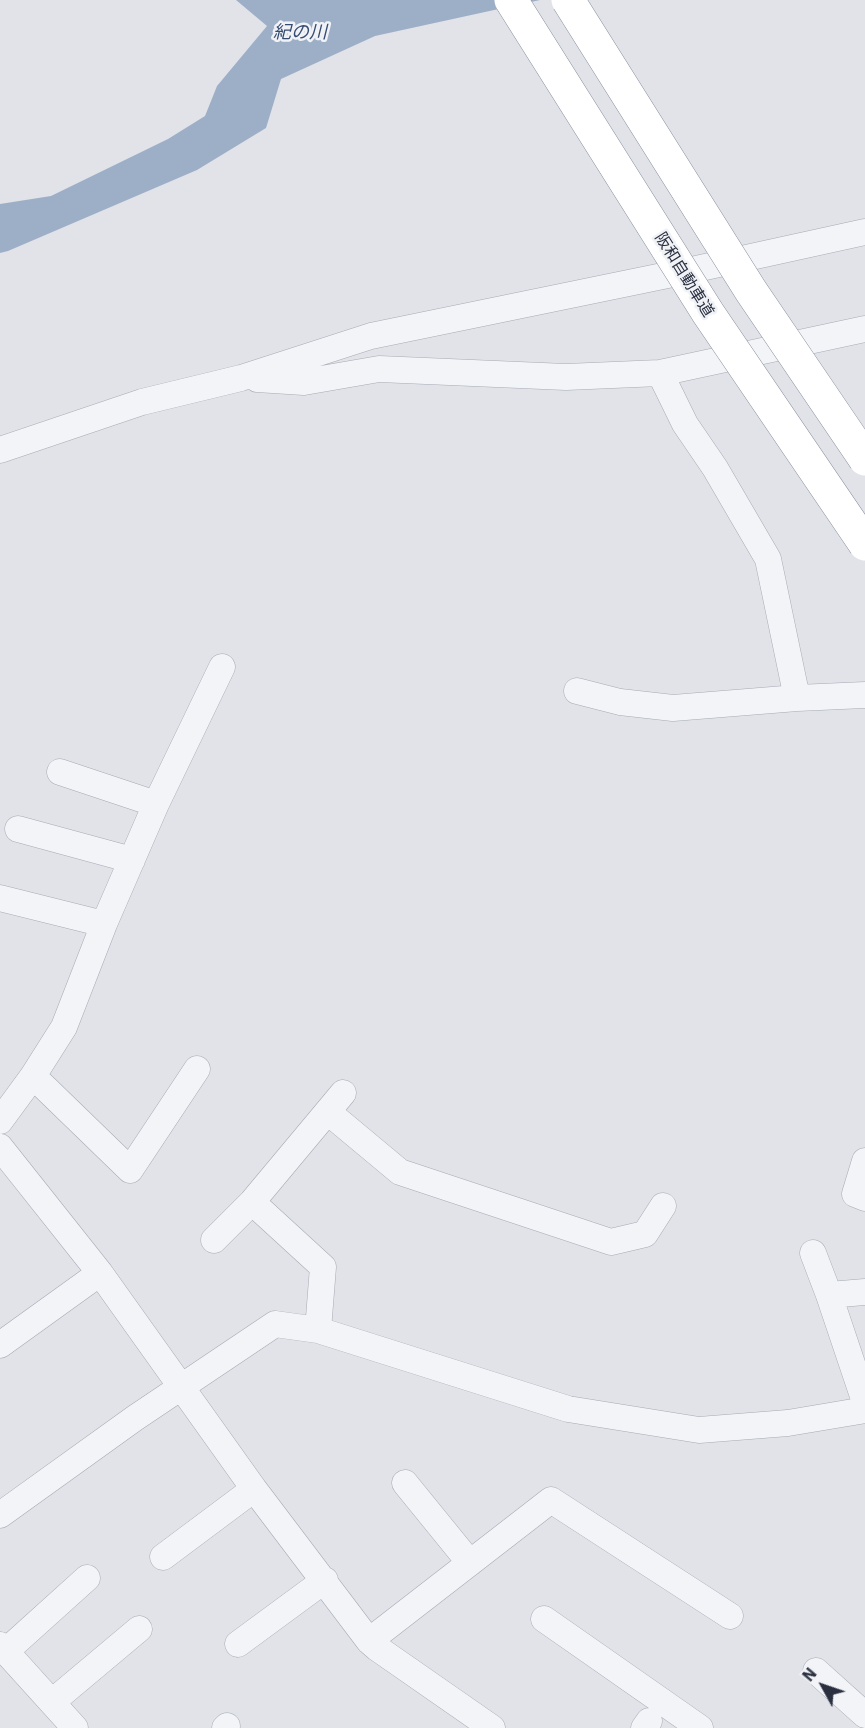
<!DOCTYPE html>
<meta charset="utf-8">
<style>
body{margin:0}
#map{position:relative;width:865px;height:1728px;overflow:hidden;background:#e1e3e9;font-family:"IBM Plex Sans",sans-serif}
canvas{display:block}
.north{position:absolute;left:793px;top:1656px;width:60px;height:60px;-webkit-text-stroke:4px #f0f2f6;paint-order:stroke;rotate:310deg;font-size:16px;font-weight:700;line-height:24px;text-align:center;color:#2a3040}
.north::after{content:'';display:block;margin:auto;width:21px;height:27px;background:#2a3040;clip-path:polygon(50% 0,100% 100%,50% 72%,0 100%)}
</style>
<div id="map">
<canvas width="865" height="1728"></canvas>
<div class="north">N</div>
</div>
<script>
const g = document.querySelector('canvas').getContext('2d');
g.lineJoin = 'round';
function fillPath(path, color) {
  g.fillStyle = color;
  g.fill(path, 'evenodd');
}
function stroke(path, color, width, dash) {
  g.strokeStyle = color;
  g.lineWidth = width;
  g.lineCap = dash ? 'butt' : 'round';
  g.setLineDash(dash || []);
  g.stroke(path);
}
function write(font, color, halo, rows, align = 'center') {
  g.font = font + ' "IBM Plex Sans","Noto Sans JP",sans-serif';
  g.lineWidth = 5;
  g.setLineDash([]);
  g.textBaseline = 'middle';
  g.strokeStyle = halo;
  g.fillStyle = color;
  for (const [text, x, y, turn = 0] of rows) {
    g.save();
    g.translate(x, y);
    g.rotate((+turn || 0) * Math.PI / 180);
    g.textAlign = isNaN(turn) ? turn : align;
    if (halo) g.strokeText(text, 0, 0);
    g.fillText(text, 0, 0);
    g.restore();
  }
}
const water = new Path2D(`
 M 236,0 L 540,0 L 375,36 L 281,79 L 266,128 L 197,170 L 8,251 L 0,253 L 0,204 L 51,196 L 168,139 L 205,116 L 217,86 L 267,26 Z`);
const minor = new Path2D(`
 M 660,373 L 685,424 L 715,468 L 768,559 L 797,698 L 865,695
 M 257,379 L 304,382 L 379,369 L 566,377 L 660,373 L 865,329
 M 0,450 L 142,402 L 241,378 L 371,336 L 687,271 L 865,232
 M 577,691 L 620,702 L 673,708 L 797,698
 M 60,772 L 156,804
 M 18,829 L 132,860
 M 0,898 L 104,924
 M 33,1076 L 130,1170 L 197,1069
 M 328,1112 L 400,1172 L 611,1242 L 645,1234 L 663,1206
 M 0,1121 L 33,1076 L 64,1027 L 104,924 L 156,804 L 222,667
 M 0,1147 L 100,1273 L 254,1489 L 369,1641 L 377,1648 L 492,1728
 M 865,1161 L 855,1194 L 865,1198
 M 252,1202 L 323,1267 L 318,1330
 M 214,1240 L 252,1202 L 343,1093
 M 813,1253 L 829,1295 L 865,1402
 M 829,1295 L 865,1292
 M 0,1345 L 100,1273
 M 405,1483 L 470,1563
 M 0,1515 L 135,1418 L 275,1324 L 318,1330 L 568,1409 L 699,1430 L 788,1423 L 865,1410
 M 163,1557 L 254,1489
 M 544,1619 L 700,1728
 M 369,1641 L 551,1500 L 730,1616
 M 238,1644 L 325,1580
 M 0,1645 L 75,1728
 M 6,1651 L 87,1578
 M 816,1671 L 865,1715
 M 52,1702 L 139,1629
 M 225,1728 L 227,1726
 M 644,1728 L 649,1721`);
const motorwayBridge = new Path2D(`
 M 511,0 L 708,313 L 865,544
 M 568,0 L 751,291 L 865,459`);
const streetNames = [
 ["阪和自動車道",684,275,58]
];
const waterNames = [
 ["紀の川",300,33]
];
fillPath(water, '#9dafc7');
stroke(minor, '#a6aab3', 27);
stroke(minor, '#f3f4f7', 26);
stroke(motorwayBridge, '#89909f', 34, []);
stroke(motorwayBridge, '#fff', 33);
write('16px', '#2a3040', '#f0f2f6', streetNames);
write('italic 18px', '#354c72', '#f0f2f6', waterNames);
</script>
